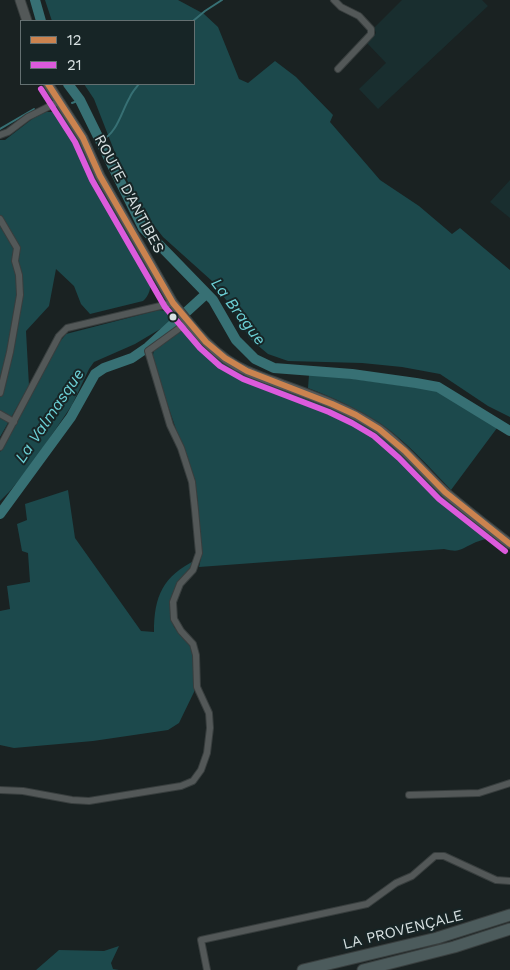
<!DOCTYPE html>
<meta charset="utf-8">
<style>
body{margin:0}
#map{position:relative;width:510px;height:970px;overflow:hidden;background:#1a2222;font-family:"Work Sans",sans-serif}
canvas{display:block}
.legend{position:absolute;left:20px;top:20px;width:175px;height:65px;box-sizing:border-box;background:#172526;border:1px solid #647071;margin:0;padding:6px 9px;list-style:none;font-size:15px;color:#d8e1e2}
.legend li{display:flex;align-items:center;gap:10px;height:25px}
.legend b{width:25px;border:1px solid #647071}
</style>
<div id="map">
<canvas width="510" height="970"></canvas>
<ul class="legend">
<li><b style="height:6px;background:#cb834f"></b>12</li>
<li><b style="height:6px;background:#dc5adc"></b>21</li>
</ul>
</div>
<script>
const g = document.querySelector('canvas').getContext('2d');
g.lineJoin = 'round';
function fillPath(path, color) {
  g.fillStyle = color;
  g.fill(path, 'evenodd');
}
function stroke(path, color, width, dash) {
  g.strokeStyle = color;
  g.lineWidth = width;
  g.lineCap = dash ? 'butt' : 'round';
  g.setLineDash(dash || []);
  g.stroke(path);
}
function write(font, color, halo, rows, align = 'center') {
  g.font = font + ' "Work Sans",sans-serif';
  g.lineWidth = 4;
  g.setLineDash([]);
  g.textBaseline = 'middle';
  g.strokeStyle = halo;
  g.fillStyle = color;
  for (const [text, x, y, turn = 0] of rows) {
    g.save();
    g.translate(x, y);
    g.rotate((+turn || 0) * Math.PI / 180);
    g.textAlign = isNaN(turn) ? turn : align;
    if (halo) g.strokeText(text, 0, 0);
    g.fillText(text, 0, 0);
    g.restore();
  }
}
const built = new Path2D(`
 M 402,0 L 482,0 L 488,6 L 378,109 L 359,89 L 386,63 L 367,43 L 376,33 L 374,28 Z
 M 510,180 L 510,218 L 490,202 Z`);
const green = new Path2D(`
 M 45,0 L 178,0 L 204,14 L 218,27 L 239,79 L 248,83 L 275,61 L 296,77 L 333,115 L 330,122 L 380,180 L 419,206 L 452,234 L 460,228 L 510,270 L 510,417 L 488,406 L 440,374 L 402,367 L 362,363 L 288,361 L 268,354 L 249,338 L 235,312 L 212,281 L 163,237 L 141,209 L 119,163 L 94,99 L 84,84 L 194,84 L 194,21 L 52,21 Z
 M 46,112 L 57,112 L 65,114 L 76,134 L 98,184 L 154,278 L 151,280 C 151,288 149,296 143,301 L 90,314 L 81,304 L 74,286 L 56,269 L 49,306 L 26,331 L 29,386 L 0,437 L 0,140 L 5,140 L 36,116 Z
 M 159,310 L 167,311 L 172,314 L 174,319 L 172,322 L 135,344 L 94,362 L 89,369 L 72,405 L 32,464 L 10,491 L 0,501 L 0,452 L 58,344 L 66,334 Z
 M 185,328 L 189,330 L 210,351 L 348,415 L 373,430 L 396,448 L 450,502 L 493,537 C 486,539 477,541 470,545 C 458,551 458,552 444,549 L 199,567 L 201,558 L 197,495 L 192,476 L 152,359 L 154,350 Z
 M 318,374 L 435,390 L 450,397 L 497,428 L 451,490 C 429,467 407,442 381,424 C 358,409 334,398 308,388 L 309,375 Z
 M 68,490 L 75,538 L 141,631 L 154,632 C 154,596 163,576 196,560 L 180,581 L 172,613 L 174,627 L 193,648 L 195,664 L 194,692 L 179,723 L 168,730 L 93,741 L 14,748 L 0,745 L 0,611 L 10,609 L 7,586 L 30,582 L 28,553 L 22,551 L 17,524 L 27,520 L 25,504 Z
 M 119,946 L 111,963 L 113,969 L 119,970 L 36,970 L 59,950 L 104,951 Z`);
const stream = new Path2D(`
 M 193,21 L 205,11 L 222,0
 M 72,103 L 80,100
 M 0,129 L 34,109
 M 101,141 C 118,132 121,112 130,97 C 132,92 136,88 139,84`);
const river = new Path2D(`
 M 35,0 L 41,21
 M 68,84 L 80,100 L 143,228 L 213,300 L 236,340 L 255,359 L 274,368 L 352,374 L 416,383 L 438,387 L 510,431
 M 0,514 L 71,417 L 95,374 L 104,368 L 132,358 L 148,347 L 206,294`);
const street = new Path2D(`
 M 334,0 L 341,7 L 359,16 L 371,29 L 371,34 L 338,69
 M 0,135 L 8,132 L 28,117 L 60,101
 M 0,219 L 17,248 L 15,261 L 19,275 L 20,295 L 10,352 L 0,393
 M 0,414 L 14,422
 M 0,447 L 59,336 L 67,328 L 173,303
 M 0,790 L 23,791 L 72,800 L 89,801 L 181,786 L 193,781 L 201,770 L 207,753 L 210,728 L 209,713 L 197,687 L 196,655 L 193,644 L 181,631 L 174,619 L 173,602 L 180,584 L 193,570 L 199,553 L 195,510 L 192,482 L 181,448 L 170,425 L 148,351 L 188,322
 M 409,795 L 479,793 L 510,783
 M 207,970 L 201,940 L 367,904 L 396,883 L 412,876 L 435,856 L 444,856 L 496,880 L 510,881`);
const secondary = new Path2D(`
 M 20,0 L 27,21
 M 48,84 L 83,138 L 100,176 L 173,303 C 194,330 215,357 247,371 C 259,377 271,380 283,385 C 316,397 350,409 379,429 C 404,447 423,471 445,492 C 466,510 488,527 510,544`);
const highway = new Path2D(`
 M 303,970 L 437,938 L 510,915
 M 363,970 L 454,947 L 510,929`);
const bus1 = new Path2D(`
 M 48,84 L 83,138 L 100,176 L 173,303 L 206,342 L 225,358 L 247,371 L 332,404 L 356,415 L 379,429 L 405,451 L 445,492 L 510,544`);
const bus2 = new Path2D(`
 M 41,89 L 75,142 L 92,180 L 165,307 L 200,348 L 220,366 L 243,379 L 329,412 L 352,423 L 374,436 L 399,458 L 439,499 L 505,551`);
const markers = [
 [173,317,4.5,"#d8e1e2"]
];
const streetNames = [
 ["ROUTE D'ANTIBES",129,194,62],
 ["LA PROVENÇALE",403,930,-14]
];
const waterNames = [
 ["La Brague",238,312,53],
 ["La Valmasque",50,416,-56]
];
fillPath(built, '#192e2f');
fillPath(green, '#1c494c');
stroke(stream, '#377074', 2);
stroke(river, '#377074', 10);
stroke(street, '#383e3e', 8);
stroke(secondary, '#383e3e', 11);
stroke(highway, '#383e3e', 13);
stroke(street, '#535858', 6);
stroke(secondary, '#535858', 9);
stroke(highway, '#4c5b5c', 11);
stroke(bus1, '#cb834f', 6);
stroke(bus2, '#dc5adc', 6);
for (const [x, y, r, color] of markers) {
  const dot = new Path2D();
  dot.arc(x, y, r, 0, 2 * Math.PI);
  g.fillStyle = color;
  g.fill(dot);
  stroke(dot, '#172526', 2);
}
write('15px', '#d8e1e2', '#172526', streetNames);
write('italic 16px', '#6cd0d6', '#172526', waterNames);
</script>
